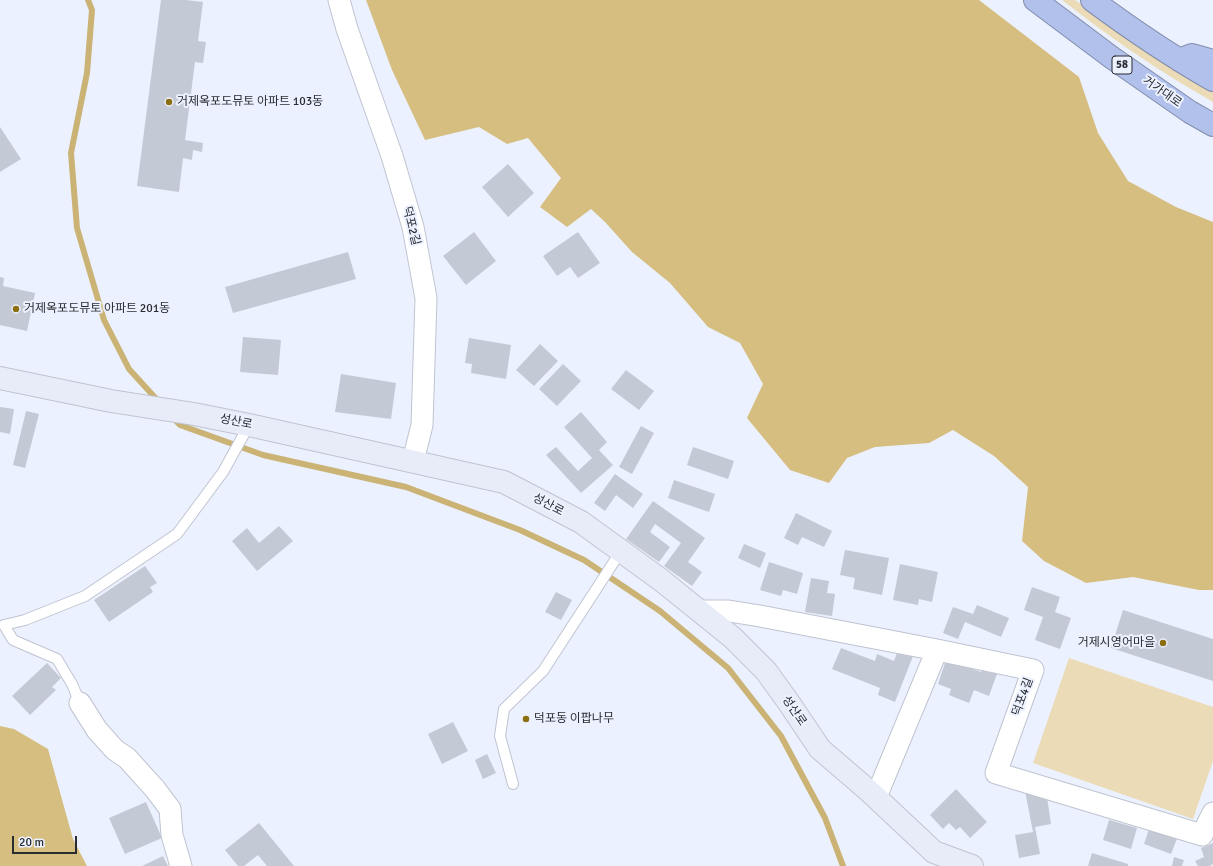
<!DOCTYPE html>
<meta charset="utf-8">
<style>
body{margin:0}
#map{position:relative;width:1213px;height:866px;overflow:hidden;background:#ecf1ff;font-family:Signika,sans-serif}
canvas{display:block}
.scale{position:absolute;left:12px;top:836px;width:65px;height:18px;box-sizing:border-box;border:2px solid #2a2c31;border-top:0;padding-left:5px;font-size:12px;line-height:14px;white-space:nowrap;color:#2a2c31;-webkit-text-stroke:3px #ecf1ff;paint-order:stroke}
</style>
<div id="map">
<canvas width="1213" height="866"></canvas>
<div class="scale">20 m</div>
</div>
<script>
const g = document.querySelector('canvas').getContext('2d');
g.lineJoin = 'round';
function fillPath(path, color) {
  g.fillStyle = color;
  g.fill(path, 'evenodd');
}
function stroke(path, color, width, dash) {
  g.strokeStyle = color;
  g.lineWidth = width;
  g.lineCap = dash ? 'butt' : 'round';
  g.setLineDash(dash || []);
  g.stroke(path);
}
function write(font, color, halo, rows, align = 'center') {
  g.font = font + ' Signika,"Noto Sans KR",sans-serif';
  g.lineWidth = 4;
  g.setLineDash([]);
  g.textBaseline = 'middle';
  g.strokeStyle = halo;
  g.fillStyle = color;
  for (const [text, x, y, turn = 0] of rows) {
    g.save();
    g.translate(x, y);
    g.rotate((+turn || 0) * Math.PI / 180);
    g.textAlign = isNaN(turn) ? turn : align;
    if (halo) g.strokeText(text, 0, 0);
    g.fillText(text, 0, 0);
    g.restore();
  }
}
const green = new Path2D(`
 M 1062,0 L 1075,0 L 1185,72 L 1213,86 L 1213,102 C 1160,72 1110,38 1062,0 Z
 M 1069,658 L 1213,707 L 1213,761 L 1193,819 L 1033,763 Z`);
const forest = new Path2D(`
 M 366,0 L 979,0 L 1079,77 L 1098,133 L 1128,181 L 1176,207 L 1213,222 L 1213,590 L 1199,590 L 1133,577 L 1086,583 L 1044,561 L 1022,541 L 1028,487 L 994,456 L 953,430 L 929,443 L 875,447 L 847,458 L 829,483 L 790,470 L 747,418 L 763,384 L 740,343 L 708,327 L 670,283 L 632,252 L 605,222 L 591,209 L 567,227 L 540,207 L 561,178 L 528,138 L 507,144 L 479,127 L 425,140 L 392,70 Z
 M 0,726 L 14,729 L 48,749 L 73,839 L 87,866 L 0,866 Z`);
const stream = new Path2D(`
 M 88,0 L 92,10 L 87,73 L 71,153 L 77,228 L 104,320 L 129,369 L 159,402
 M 172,417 L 180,425 L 263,455 L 406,487 L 520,530 L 584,560 L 660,611 L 728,668 L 781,736 L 825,818 L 843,866`);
const building = new Path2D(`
 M 161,0 L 186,0 L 203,2 L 198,41 L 206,42 L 203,63 L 195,62 L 185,140 L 203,143 L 202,152 L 193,150 L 192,160 L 183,158 L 179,192 L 137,186 Z
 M 0,127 L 21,159 L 0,172 Z
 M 508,164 L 534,193 L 508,217 L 482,187 Z
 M 474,232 L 496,261 L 466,285 L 443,256 Z
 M 578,232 L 600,263 L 578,278 L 570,267 L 557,276 L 543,256 Z
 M 348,252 L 356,279 L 233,313 L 225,287 Z
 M 0,277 L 4,278 L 3,286 L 35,293 L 27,331 L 0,325 Z
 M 243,337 L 281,340 L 278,375 L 240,372 Z
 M 469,338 L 511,345 L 506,379 L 471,373 L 472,364 L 465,363 Z
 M 540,344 L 558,361 L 534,386 L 516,370 Z
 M 563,364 L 581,381 L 557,406 L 539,389 Z
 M 626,370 L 654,391 L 639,410 L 611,389 Z
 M 341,374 L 396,383 L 391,419 L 335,412 Z
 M 0,407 L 14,409 L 10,434 L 0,432 Z
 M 26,411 L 39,414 L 25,468 L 13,465 Z
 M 581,412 L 607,442 L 599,450 L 613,465 L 581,493 L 546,455 L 556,447 L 578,471 L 592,458 L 564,427 Z
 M 641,426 L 654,433 L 632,474 L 619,467 Z
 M 693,447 L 734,461 L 728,479 L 687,465 Z
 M 615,474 L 643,494 L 633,508 L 616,495 L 605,511 L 594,503 Z
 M 674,480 L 715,494 L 709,512 L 668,498 Z
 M 653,501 L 705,538 L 688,562 L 702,572 L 692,586 L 664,566 L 681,543 L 655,524 L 650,532 L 670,547 L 659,562 L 626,539 Z
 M 796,513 L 832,531 L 824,547 L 802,537 L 798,545 L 784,538 Z
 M 279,526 L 293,541 L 257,571 L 232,541 L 247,528 L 259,543 Z
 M 744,544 L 766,553 L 760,568 L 738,558 Z
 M 845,550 L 889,558 L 882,595 L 853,589 L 855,578 L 840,575 Z
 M 769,562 L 803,573 L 797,594 L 783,590 L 781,596 L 760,590 Z
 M 900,564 L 938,572 L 932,602 L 919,599 L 918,605 L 893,600 Z
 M 145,566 L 157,583 L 150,587 L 153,592 L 109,622 L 94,600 Z
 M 811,578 L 829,581 L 827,593 L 835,594 L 832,616 L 805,612 Z
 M 1032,587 L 1060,597 L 1055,612 L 1071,618 L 1060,649 L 1035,640 L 1043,617 L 1024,610 Z
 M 556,592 L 572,600 L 561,620 L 545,612 Z
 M 977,605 L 1009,618 L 1001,637 L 965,622 L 958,639 L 943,633 L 953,607 L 973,614 Z
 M 1123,610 L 1213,639 L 1213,681 L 1111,648 Z
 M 841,648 L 875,661 L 877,654 L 894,661 L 898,650 L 913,656 L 895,702 L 878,695 L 880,688 L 832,669 Z
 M 946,660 L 981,672 L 984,665 L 998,671 L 989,696 L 974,690 L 969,703 L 949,695 L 951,689 L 938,684 Z
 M 47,663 L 61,678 L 52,687 L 56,690 L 30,715 L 12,696 Z
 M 453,722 L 468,751 L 442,764 L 428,734 Z
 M 487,754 L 496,773 L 483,779 L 475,760 Z
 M 956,789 L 987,822 L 970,838 L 960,827 L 956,830 L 949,823 L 943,829 L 930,815 Z
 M 1025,791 L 1047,797 L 1051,824 L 1035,827 L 1040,854 L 1019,858 L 1015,835 L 1033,832 Z
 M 146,802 L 162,838 L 125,854 L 109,818 Z
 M 1109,820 L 1137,828 L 1131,849 L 1103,840 Z
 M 259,823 L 294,866 L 267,866 L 258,855 L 244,866 L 238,866 L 225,850 Z
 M 1150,826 L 1178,836 L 1171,854 L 1144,844 Z
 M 1213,843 L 1213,864 L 1209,866 L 1198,866 L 1195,861 L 1204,857 L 1201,848 Z
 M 1092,853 L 1128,864 L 1128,866 L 1088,866 Z
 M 163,856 L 168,866 L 142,866 Z
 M 1174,857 L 1184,860 L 1182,866 L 1172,866 Z`);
const lane = new Path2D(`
 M 80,703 L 72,684 L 57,659 L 13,640 L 4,625 L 25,620 L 85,596 L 177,534 L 223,472 L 249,425
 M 513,784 L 500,736 L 504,709 L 543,671 L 621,551`);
const street = new Path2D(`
 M 339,0 L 347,29 L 392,156 L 413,227 L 426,298 L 422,425 L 413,461
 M 700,611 L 729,611 L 760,616 L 937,650 L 1033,670 L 996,773 L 1202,835 L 1213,813
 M 80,703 L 97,730 L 115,750 L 127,758 L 155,789 L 170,809 L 172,835 L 181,866
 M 876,797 L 937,650`);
const secondary = new Path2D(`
 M 0,378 L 111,401 L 194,414 L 249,425 L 504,482 L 581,522 L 661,580 L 733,638 L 766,671 L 789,703 L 820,749 L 869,791 L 934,852 L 972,866`);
const highway = new Path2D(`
 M 1035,0 L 1111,57 L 1190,112 L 1213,125
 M 1092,0 C 1131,29 1171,56 1213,80
 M 1179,60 L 1192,55 L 1213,61`);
const markers = [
 [169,102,4,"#8c6f11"],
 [16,309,4,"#8c6f11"],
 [1163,643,4,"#8c6f11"],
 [526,719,4,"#8c6f11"]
];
const shields = [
 [1122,65,20]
];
const shieldNames = [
 ["58",1122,65]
];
const streetNames = [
 ["거가대로",1162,92,35],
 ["덕포2길",411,226,76],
 ["성산로",236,422,11],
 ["성산로",548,505,28],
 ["덕포4길",1023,697,-70],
 ["성산로",794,711,56]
];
const poiNames = [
 ["거제옥포도뮤토 아파트 103동",177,102],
 ["거제옥포도뮤토 아파트 201동",24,309],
 ["거제시영어마을",1155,643,"right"],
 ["덕포동 이팝나무",534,719]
];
fillPath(green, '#ebdcb7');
fillPath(forest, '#d6be80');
stroke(stream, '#cbb375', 6);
fillPath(building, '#c4c9d6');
stroke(lane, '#bfc4d0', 12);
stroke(street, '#bfc4d0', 23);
stroke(secondary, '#bfc4d0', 24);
stroke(highway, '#828dab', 24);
stroke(lane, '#fff', 10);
stroke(street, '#fff', 21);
stroke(secondary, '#e8ecf9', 22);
stroke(highway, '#b1c1ec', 22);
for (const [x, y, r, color] of markers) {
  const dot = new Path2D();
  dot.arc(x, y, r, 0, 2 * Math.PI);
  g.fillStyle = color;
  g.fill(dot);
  stroke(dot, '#ecf1ff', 1.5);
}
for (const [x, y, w] of shields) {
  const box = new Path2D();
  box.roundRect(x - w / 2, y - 9, w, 18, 3);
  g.fillStyle = '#ecf1ff';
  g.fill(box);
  stroke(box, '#2a2c31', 1);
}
write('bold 11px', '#2a2c31', null, shieldNames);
write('12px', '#2a2c31', '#ecf1ff', streetNames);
write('12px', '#2a2c31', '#ecf1ff', poiNames, 'left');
</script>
